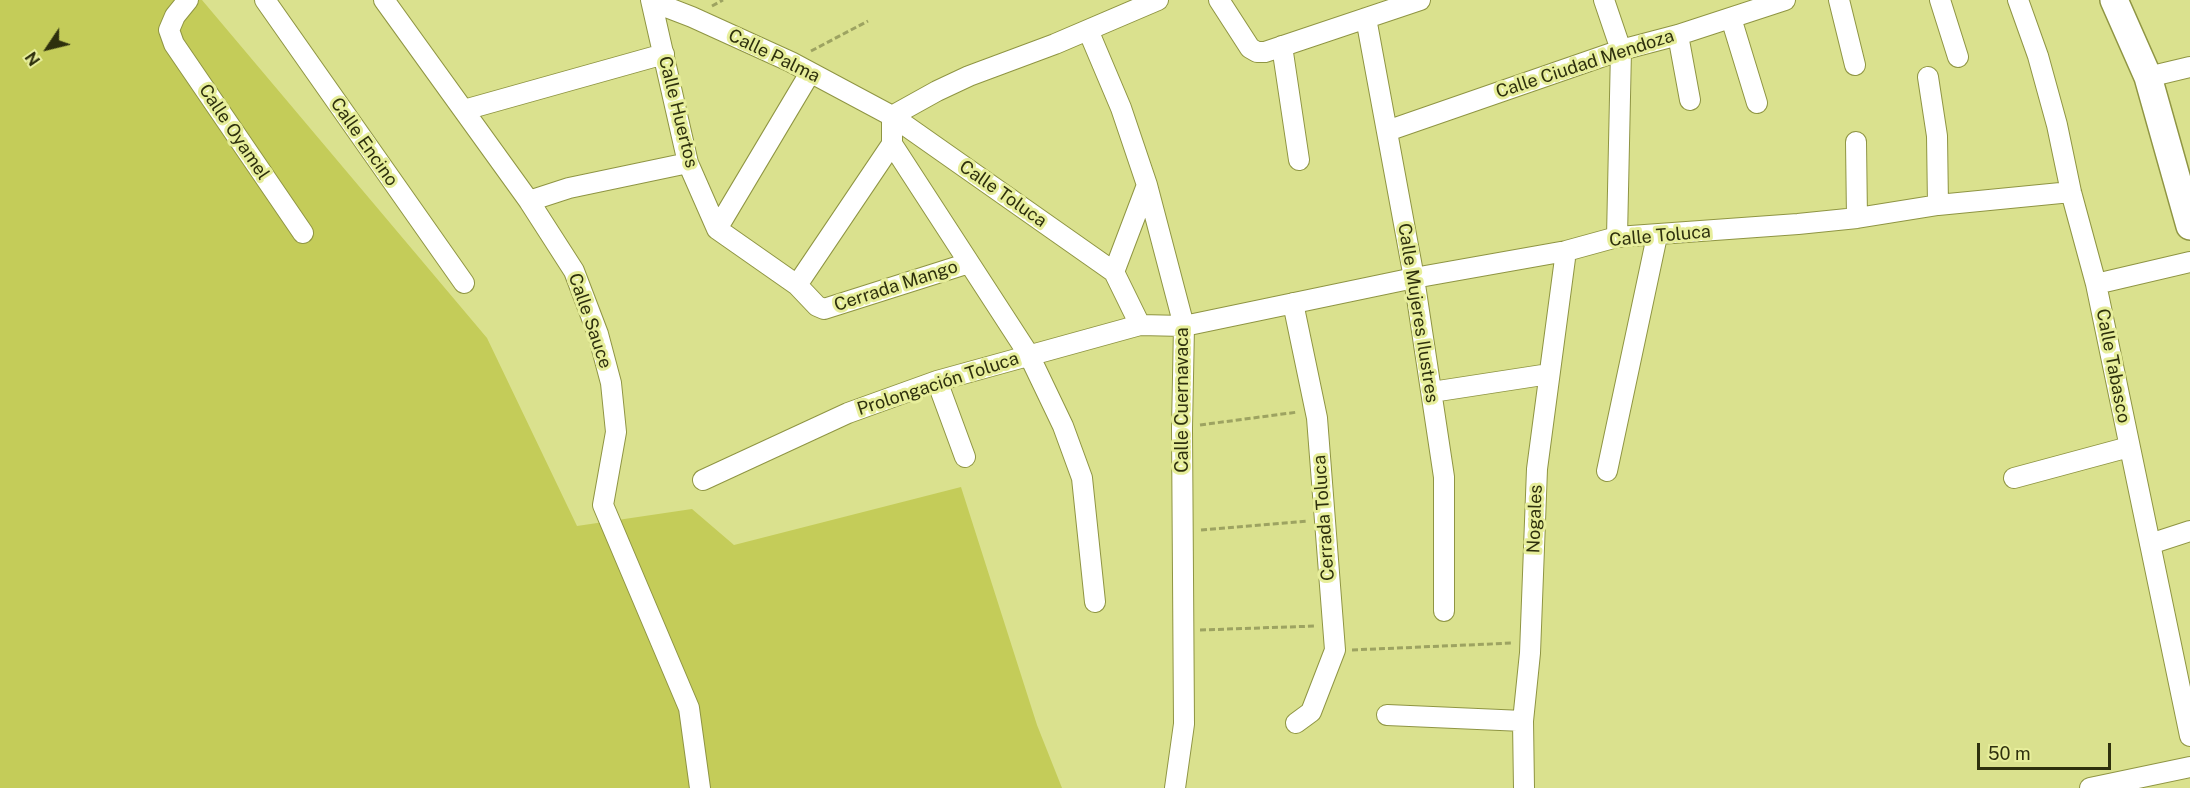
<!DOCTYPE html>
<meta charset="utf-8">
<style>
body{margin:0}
#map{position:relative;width:2190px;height:788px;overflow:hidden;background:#dae18e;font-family:"Public Sans",sans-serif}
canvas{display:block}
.north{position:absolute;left:18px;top:18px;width:60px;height:60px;-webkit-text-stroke:4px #e7ee9b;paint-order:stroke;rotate:235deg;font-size:16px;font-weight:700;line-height:24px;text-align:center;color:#2e300d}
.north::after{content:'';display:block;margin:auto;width:21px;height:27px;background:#2e300d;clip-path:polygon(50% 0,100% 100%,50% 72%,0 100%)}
.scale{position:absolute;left:1977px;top:743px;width:134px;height:27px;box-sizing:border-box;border:3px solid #2e300d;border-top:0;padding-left:8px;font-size:18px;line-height:21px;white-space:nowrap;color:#2e300d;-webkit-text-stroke:4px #e7ee9b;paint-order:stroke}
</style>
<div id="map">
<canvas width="2190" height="788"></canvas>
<div class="north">N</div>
<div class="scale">50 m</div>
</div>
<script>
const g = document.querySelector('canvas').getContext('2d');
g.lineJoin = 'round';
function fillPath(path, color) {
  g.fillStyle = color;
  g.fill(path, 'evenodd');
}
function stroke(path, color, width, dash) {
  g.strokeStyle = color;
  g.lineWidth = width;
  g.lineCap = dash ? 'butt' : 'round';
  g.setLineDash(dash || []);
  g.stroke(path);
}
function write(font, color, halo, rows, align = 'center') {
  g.font = font + ' "Public Sans",sans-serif';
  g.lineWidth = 6;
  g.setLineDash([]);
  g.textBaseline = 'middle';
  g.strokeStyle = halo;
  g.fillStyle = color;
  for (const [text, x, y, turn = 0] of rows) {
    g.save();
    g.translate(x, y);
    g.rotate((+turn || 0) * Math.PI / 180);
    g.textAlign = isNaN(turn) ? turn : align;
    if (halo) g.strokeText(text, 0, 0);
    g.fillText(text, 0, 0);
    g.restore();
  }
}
const green = new Path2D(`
 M 0,0 L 202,0 L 487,338 L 577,526 L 692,509 L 734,545 L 961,487 L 1037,725 L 1062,788 L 0,788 Z`);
const path = new Path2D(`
 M 712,6 L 723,0
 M 811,51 L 868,21
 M 1200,425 L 1298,412
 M 1201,530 L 1308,521
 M 1200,630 L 1316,626
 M 1352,650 L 1513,643`);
const minor = new Path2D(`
 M 188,0 L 175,16 L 169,30 L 174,44 L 303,233
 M 265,0 L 464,283
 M 384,0 L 529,201 L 574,271 L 598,334 L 611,383 L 616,432 L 603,505 L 689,708 L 700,788
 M 651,0 L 688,163 L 717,229 L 797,285 L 817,306 L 824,309 L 969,263
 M 1219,0 L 1250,48 L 1257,52 L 1265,52 L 1420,0
 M 1604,0 L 1621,50 L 1617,237
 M 1839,0 L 1855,65
 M 1940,0 L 1958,57
 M 2018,0 L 2038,56 L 2057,125 L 2071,192 L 2096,284 L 2190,736
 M 653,2 L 692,17 L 791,62 L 892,116 L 1114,272
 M 1366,18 L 1414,278 L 1444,477 L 1444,611
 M 1731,18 L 1757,103
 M 1088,30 L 1121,108 L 1147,185 L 1184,326 L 1182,428 L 1184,724 L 1175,788
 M 1678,35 L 1690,100
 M 1282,46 L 1299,160
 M 1928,77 L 1937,136 L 1938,205
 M 2148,77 L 2190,67
 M 464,110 L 664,54
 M 892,116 L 892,144 L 1029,355 L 1063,426 L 1082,478 L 1095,602
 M 892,116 L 937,91 L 969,76 L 1055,44 L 1158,0
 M 1387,131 L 1621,50 L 1678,35 L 1785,0
 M 1856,142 L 1857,218
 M 529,201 L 569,188 L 688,163
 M 717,229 L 810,73
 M 2096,284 L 2190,262
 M 797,285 L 892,144
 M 1293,303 L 1317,418 L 1335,650 L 1311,712 L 1296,723
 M 1140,325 L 1114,272 L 1147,185
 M 937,381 L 965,457
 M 1432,392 L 1549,374
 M 1607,471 L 1657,236
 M 2014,478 L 2129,447
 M 703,480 L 848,413 L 937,381 L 1140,325 L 1184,326 L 1414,278 L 1566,251 L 1617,237 L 1798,224 L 1857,218 L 1938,205 L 2071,192
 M 2150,544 L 2190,531
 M 1387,715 L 1523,721
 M 1524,788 L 1523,721 L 1530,653 L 1537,469 L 1566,251
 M 2090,788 L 2190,767`);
const secondary = new Path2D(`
 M 2114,0 L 2148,77 L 2190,226`);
const streetNames = [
 ["Calle Palma",774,56,26],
 ["Calle Ciudad Mendoza",1585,64,-18],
 ["Calle Huertos",678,112,76],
 ["Calle Oyamel",234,132,56],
 ["Calle Encino",364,142,55],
 ["Calle Toluca",1003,194,35],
 ["Calle Toluca",1660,236,-5],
 ["Cerrada Mango",896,286,-18],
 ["Calle Mujeres Ilustres",1418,313,81],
 ["Calle Sauce",590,321,71],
 ["Calle Tabasco",2113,366,79],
 ["Prolongación Toluca",938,384,-18],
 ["Calle Cuernavaca",1182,400,-90],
 ["Cerrada Toluca",1324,518,-94],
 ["Nogales",1535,519,-88]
];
fillPath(green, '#c4cc59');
stroke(minor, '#8f9543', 22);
stroke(secondary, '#8f9543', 30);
stroke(path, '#9da361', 3, [6, 3]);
stroke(minor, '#fff', 20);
stroke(secondary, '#fff', 27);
write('18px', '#2e300d', '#e7ee9b', streetNames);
</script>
